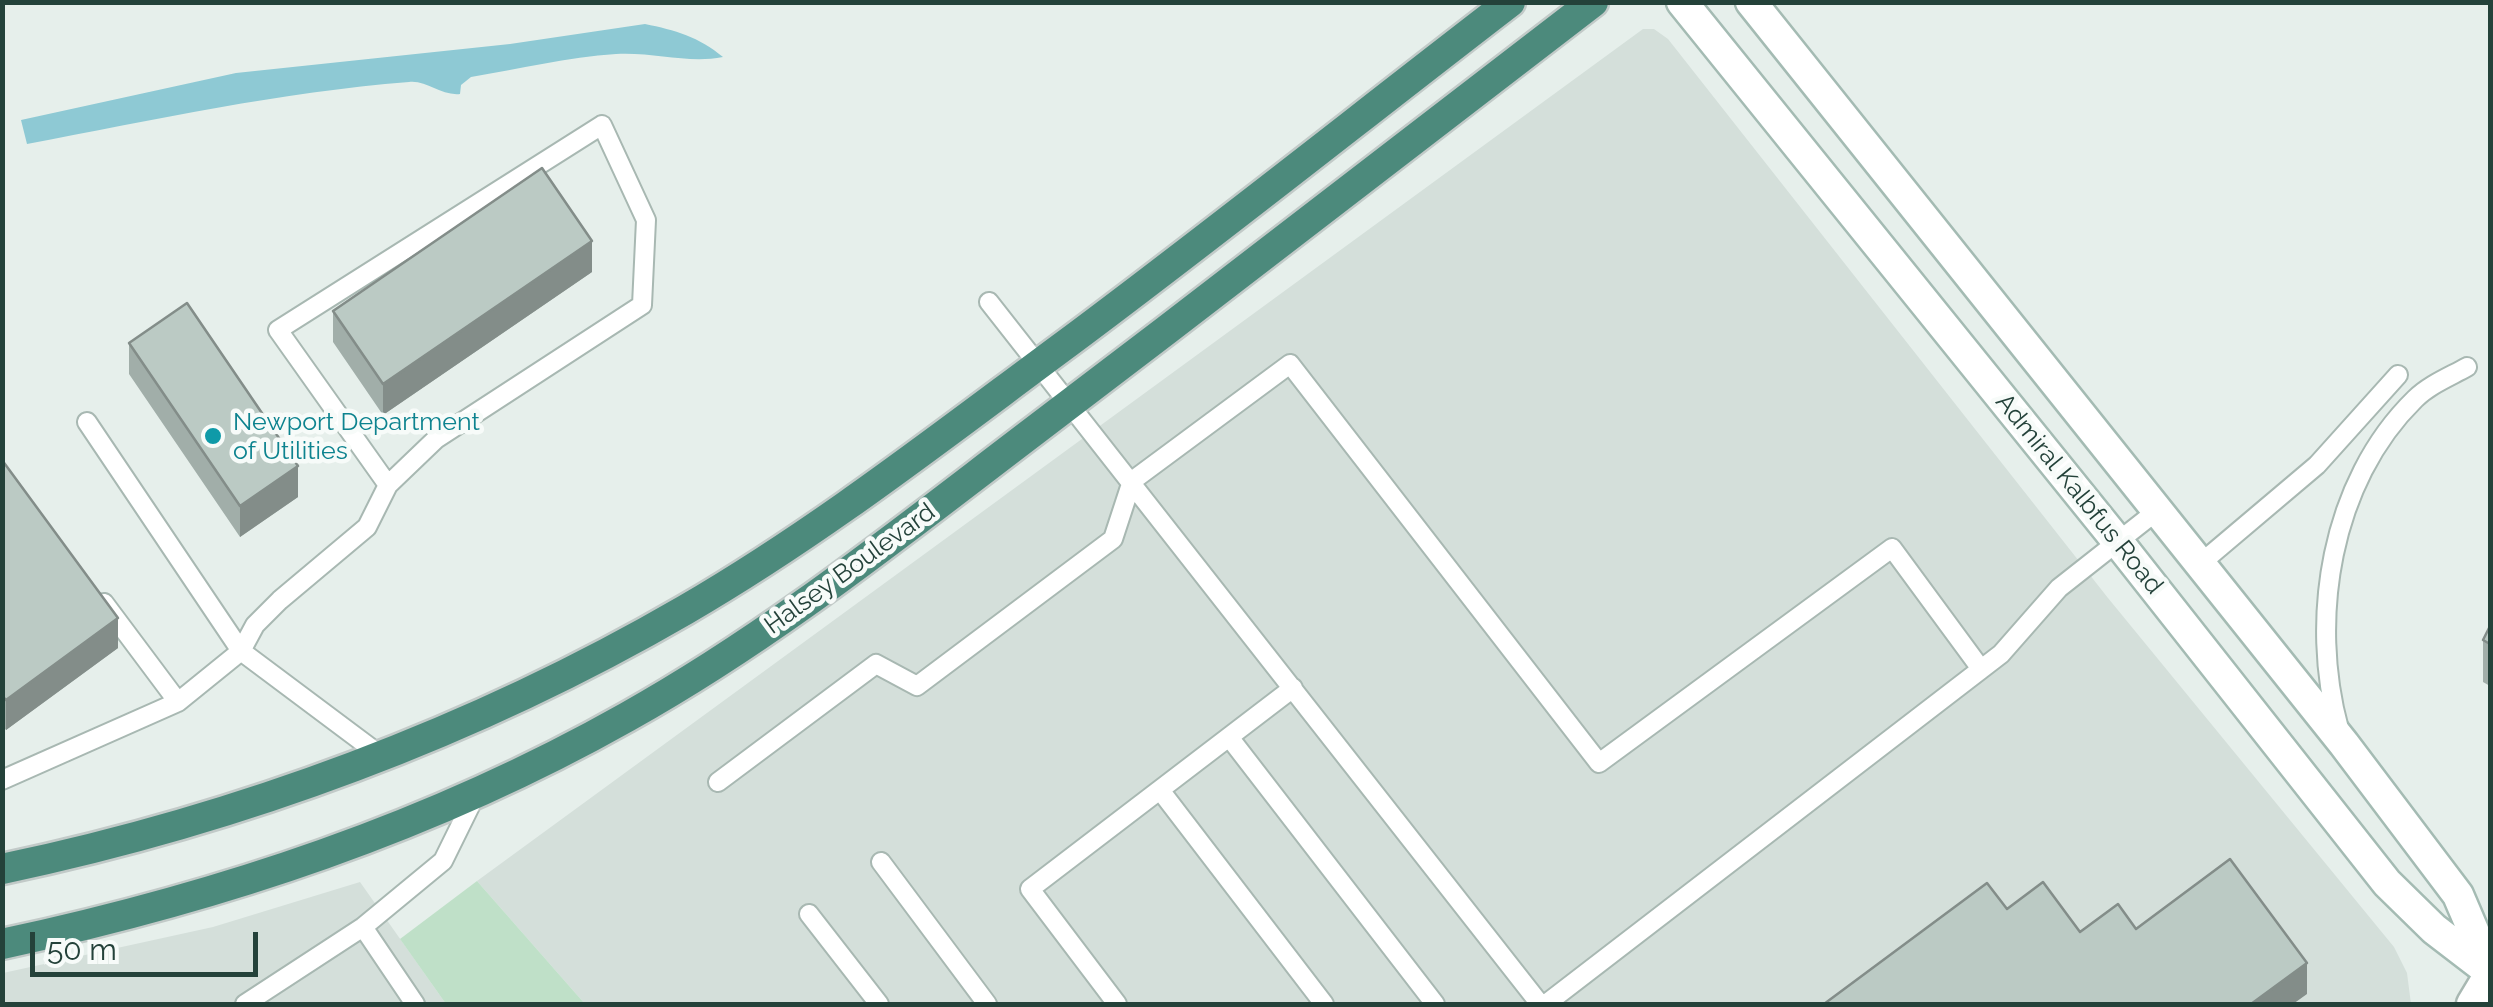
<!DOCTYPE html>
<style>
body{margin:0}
#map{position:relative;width:2493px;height:1007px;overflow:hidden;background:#e6efeb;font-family:Raleway,sans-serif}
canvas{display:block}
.frame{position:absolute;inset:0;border:5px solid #24423a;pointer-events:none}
.scale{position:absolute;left:30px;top:932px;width:228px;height:45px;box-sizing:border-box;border:5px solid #24423a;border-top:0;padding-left:12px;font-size:30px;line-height:35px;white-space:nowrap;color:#24423a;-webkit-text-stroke:8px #f7fbf9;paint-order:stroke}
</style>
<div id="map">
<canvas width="2493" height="1007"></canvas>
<div class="frame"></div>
<div class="scale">50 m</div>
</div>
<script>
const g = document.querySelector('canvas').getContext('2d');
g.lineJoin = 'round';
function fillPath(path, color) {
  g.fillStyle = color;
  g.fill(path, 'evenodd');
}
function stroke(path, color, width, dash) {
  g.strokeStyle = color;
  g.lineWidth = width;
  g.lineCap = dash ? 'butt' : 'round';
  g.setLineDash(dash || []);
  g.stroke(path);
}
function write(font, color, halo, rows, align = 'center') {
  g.font = font + ' Raleway,sans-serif';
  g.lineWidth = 9;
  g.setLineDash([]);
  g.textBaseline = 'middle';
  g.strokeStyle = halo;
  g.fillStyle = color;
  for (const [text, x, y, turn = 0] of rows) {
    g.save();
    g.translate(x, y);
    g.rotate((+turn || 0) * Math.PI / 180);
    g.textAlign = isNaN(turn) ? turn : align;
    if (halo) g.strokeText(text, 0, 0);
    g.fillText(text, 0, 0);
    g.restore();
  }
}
const built = new Path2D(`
 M 1643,29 L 1654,29 L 1668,39 L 2108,598 L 2394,947 L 2407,973 L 2411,1004 L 585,1004 L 477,881 Z
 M 360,882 L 446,1004 L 3,1004 L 3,973 L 213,927 Z`);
const green = new Path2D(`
 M 477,881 L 585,1004 L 446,1004 L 400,939 Z`);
const water = new Path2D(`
 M 645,24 C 675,30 699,37 723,57 C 688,64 655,52 616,54 C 568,57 519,69 471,77 L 461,85 L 460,94 C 441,96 427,80 409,82 C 281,92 154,120 27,144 L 21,120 L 236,73 L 510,44 Z`);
const service = new Path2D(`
 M 989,302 L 1540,1004
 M 87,422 L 241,651 L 380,755
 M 2201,563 L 2317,465 L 2398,375
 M 104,603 L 178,702
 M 2339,729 C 2309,620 2330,482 2415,399 C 2429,385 2449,377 2467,367
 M 1229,737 L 1435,1004
 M 2,780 L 178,702 L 241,651 L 255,625 L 280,600 L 367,527 L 388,485 L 436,439 L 642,305 L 646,220 L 602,125 L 278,330 L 388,485
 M 718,782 L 876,664 L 917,686 L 1113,539 L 1132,481 L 1290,364 L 1599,763 L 1892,548 L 1981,669
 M 1160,790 L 1324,1004
 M 881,862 L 987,1004
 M 809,914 L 879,1004
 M 363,927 L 415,1004
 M 245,1004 L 363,927 L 443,861 L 476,794
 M 1117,1004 L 1030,889 L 1293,688
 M 1546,1004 L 2001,654 L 2059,588 L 2158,510`);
const tertiary = new Path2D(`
 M 2472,1004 L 2490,974`);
const secondary = new Path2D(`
 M 1682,2 L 2118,542 L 2387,883 L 2434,929 L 2490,972
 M 1751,2 L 2344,744 L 2458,895 L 2490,970`);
const trunk = new Path2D(`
 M 2,869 C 240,819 475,732 685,610 C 821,531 943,435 1069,342 C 1218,231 1363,115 1510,2
 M 2,944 C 221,897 432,827 627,717 C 772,636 901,532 1034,431 C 1221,289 1407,146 1593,2`);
const wall = new Path2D(`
 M 592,272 L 383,415 L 333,342 L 333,311 Z
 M 129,343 L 298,497 L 240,537 L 129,374 Z
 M 2,460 L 118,648 L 6,730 L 2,726 Z
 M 2490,626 L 2490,686 L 2483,682 L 2483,640 Z`);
const shadedWall = new Path2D(`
 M 592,241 L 592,272 L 383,415 L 383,384 Z
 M 298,466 L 298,497 L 240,537 L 240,506 Z
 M 118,618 L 118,648 L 6,730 L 6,700 Z
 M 2307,963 L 2307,994 L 2293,1004 L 2251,1004 Z`);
const building = new Path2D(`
 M 542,168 L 592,241 L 383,384 L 333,311 Z
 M 187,303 L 298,466 L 240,506 L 129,343 Z
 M 2,460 L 118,618 L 6,700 L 2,696 Z
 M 2490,626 L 2490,644 L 2483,640 Z
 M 2230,859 L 2307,963 L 2251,1004 L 1824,1004 L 1987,883 L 2007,909 L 2043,882 L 2080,932 L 2118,904 L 2136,929 Z`);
const markers = [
 [213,436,10,"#0f9aa8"]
];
const cultureNames = [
 ["Newport Department",233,422],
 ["of Utilities",233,451]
];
const streetNames = [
 ["Admiral Kalbfus Road",2079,494,51],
 ["Halsey Boulevard",850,569,-36]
];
fillPath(built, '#d4dfda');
fillPath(green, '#bfe0c8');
fillPath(water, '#8ec9d4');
stroke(service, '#a8b8b2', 22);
stroke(tertiary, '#a8b8b2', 35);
stroke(secondary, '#a4bbb3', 35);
stroke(trunk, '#c2cac8', 35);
stroke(service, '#fff', 18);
stroke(tertiary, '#fff', 30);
stroke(secondary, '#fff', 30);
stroke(trunk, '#4c8a7c', 30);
fillPath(wall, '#a1aea9');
fillPath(shadedWall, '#838d89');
fillPath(building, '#bbcac4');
stroke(building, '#838d89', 2.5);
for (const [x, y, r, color] of markers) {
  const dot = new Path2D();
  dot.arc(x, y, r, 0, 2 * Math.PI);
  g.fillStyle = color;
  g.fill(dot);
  stroke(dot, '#f7fbf9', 4);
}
write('25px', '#0d838f', '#f7fbf9', cultureNames, 'left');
write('25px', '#24423a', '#f7fbf9', streetNames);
</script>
